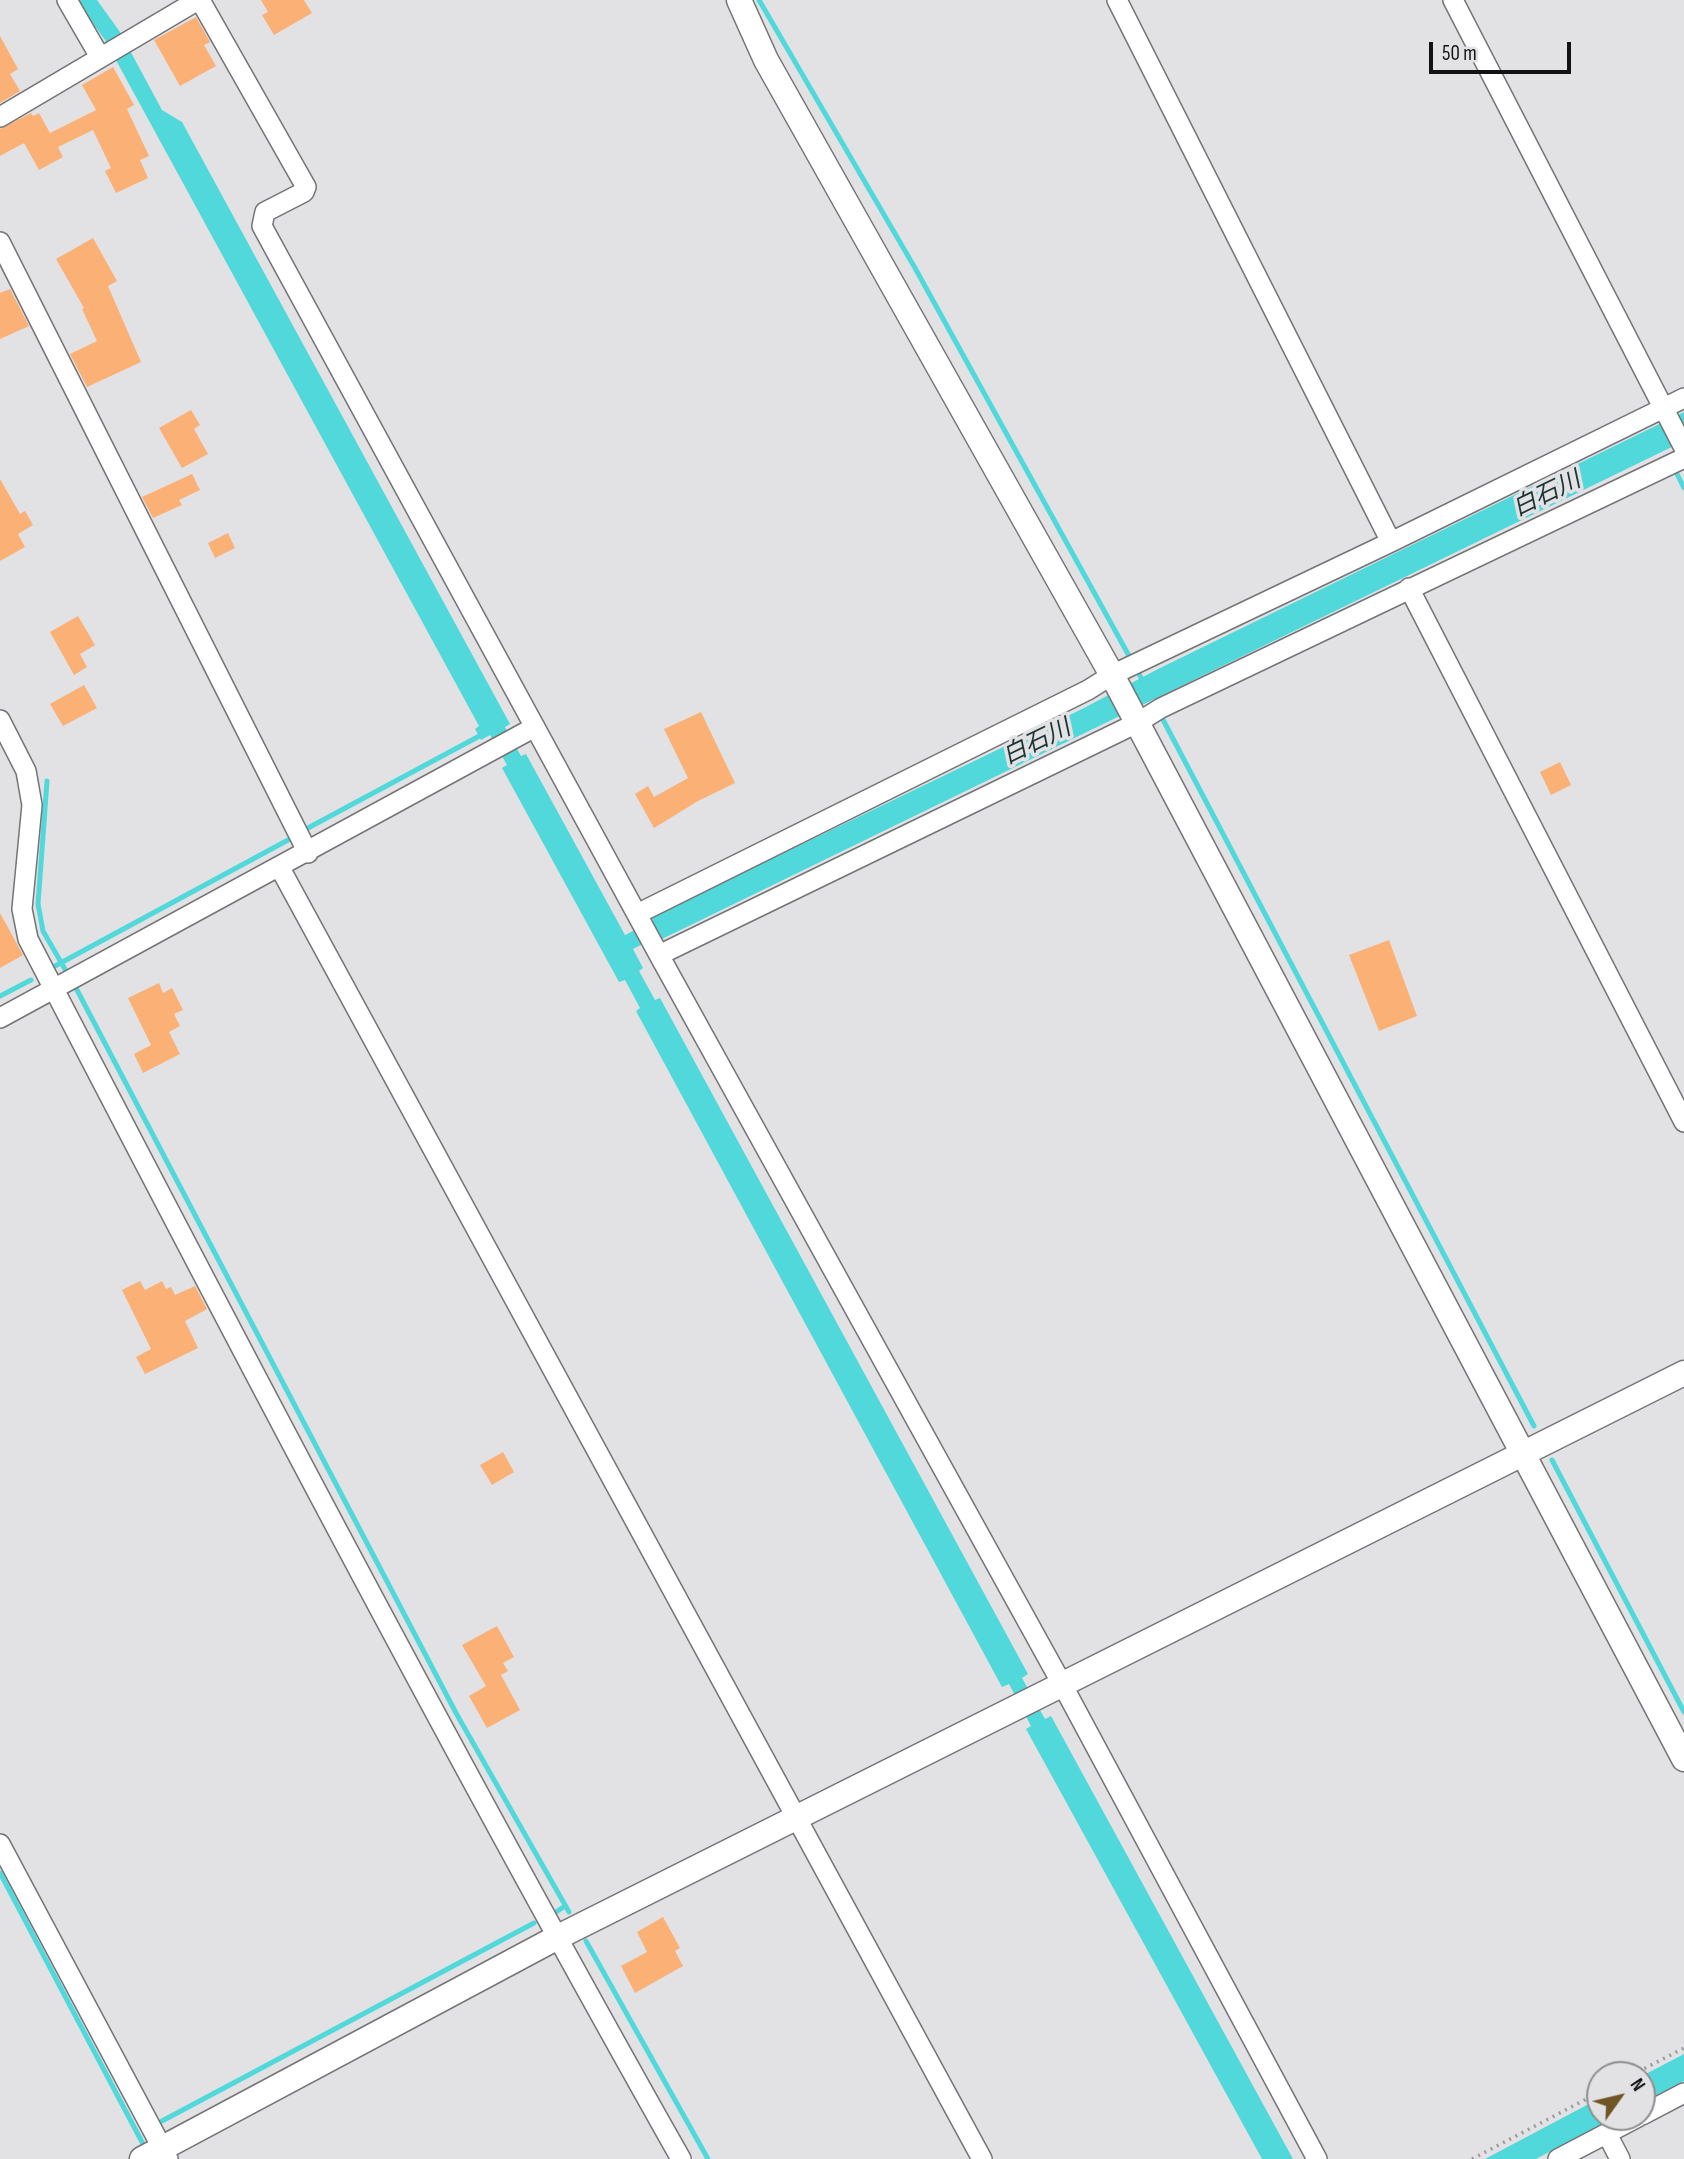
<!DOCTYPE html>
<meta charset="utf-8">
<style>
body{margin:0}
#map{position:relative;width:1684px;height:2159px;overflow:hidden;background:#e2e2e5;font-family:"Sofia Sans Condensed",sans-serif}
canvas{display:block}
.north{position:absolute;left:1586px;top:2061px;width:70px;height:70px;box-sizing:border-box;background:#e2e2e5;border:2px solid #8f8f91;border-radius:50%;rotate:56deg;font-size:19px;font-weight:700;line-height:28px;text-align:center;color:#121214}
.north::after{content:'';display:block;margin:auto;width:24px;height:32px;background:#705527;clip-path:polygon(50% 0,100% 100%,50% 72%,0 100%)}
.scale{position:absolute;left:1429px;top:42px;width:142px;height:32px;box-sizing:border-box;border:4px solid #121214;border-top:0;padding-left:9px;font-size:21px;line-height:24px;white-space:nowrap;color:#121214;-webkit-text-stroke:5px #e2e2e5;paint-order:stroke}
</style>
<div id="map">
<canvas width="1684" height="2159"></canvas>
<div class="north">N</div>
<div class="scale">50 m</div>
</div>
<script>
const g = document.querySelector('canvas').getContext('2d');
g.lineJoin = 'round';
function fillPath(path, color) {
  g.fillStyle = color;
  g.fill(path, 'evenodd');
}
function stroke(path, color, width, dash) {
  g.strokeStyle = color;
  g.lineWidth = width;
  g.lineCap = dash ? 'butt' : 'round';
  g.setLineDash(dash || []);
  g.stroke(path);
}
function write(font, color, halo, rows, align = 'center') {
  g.font = font + ' "Sofia Sans Condensed","Noto Sans JP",sans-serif';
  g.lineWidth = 7;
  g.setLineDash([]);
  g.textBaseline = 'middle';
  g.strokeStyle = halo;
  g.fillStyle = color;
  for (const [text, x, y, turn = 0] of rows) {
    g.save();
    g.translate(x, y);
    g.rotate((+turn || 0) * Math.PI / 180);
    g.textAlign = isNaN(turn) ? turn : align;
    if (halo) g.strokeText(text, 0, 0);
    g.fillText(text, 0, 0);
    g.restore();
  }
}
const water = new Path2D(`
 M 76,0 L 97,0 L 120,32 L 162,110 L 182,122 L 510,724 L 505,727 L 521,756 L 526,754 L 625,935 L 653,921 L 651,917 L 1082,709 L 1158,669 L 1684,412 L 1684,441 L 662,939 L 660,935 L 633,949 L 643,968 L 639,971 L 655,1000 L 660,998 L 1028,1674 L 1022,1678 L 1045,1719 L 1051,1716 L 1293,2159 L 1262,2159 L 1026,1729 L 1031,1726 L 1009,1684 L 1002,1687 L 636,1011 L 640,1008 L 625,980 L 619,982 L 502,768 L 507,765 L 490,735 L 481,740 L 475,729 L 479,726 L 105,40 Z
 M 1684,2054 L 1684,2081 L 1642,2103 L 1642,2076 Z
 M 1600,2098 L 1600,2117 L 1616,2117 L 1536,2159 L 1485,2159 Z`);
const stream = new Path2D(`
 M 759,0 L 915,268 L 1144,683
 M 1674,468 L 1684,488
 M 1160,714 L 1534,1426
 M 47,781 L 38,904 L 43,931 L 77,990 L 456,1713 L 569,1912
 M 308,828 L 485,733
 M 55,966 L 288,840
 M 0,996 L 31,980
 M 1552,1460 L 1684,1712
 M 0,1873 L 142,2142
 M 556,1912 L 565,1906
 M 586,1941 L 708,2159
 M 162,2121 L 534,1923`);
const building = new Path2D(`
 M 261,0 L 304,0 L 312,13 L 274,35 L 262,15 L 268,12 Z
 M 196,17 L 210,42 L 204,45 L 216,66 L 180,86 L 154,40 Z
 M 0,36 L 18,69 L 10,74 L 20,91 L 0,103 Z
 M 113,67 L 134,105 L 127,109 L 149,156 L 140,160 L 148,178 L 116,193 L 105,171 L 111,168 L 93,130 L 58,147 L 63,157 L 39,170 L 24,143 L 0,156 L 0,129 L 31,113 L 33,116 L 39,113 L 50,133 L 96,110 L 82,85 Z
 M 93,238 L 117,281 L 108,286 L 141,362 L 87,387 L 70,354 L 97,341 L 82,309 L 84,308 L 56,259 Z
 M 10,289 L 29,326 L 0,339 L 0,293 Z
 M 191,410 L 200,425 L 194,429 L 208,454 L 182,468 L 159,428 Z
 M 192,474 L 200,490 L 179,500 L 182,505 L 153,518 L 142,497 Z
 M 0,479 L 20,514 L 25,511 L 33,525 L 18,534 L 25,547 L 0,561 Z
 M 228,533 L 235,548 L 215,558 L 208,543 Z
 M 78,616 L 95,645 L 80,654 L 87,667 L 74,675 L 50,632 Z
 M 84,685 L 97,708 L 63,726 L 50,704 Z
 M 701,712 L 735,783 L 698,801 L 654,828 L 635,794 L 648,786 L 654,797 L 688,778 L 664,729 Z
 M 1560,762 L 1571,785 L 1551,795 L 1540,772 Z
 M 0,913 L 23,955 L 0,968 Z
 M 1389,940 L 1417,1016 L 1379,1031 L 1349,955 Z
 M 159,983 L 163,993 L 172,988 L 183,1010 L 174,1014 L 180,1026 L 169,1032 L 180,1054 L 143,1073 L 134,1054 L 151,1045 L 128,998 Z
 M 140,1281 L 145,1290 L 162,1281 L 166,1289 L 171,1287 L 175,1295 L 195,1286 L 207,1309 L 185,1321 L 198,1348 L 145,1374 L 136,1357 L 151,1349 L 122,1290 Z
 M 503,1452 L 514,1472 L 492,1485 L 480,1465 Z
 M 497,1626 L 514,1657 L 503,1663 L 508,1671 L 501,1675 L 520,1710 L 487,1728 L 469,1696 L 486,1686 L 462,1645 Z
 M 663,1917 L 680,1948 L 675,1951 L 683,1966 L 635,1993 L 621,1966 L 647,1952 L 637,1932 Z`);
const path = new Path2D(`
 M 1632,2075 L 1684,2048
 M 1472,2159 L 1600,2092`);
const minor = new Path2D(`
 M 67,0 L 100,57
 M 200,0 L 306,187 L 304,192 L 265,212 L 262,226 L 659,955 L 1062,1684 L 1317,2159
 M 1117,0 L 1391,542
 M 1453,0 L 1684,448
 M 0,117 L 198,0
 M 0,242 L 308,853
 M 1409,588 L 1684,1122
 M 0,720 L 26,771 L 32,805 L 22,909 L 28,939 C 240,1348 454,1757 681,2159
 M 280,868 L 982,2159
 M 637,914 L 1088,690 L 1112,675 L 1391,542 L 1684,398
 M 659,955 L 1137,723 L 1161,708 L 1684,458
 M 0,1018 L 535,727
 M 0,1844 L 168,2159
 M 1642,2115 L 1684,2093
 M 1607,2134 L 1620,2159
 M 1558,2159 L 1638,2117`);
const tertiary = new Path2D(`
 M 739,0 L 766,60 L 1112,675 L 1684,1759
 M 142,2159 L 556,1938 L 1684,1373`);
const waterNames = [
 ["白石川",1547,495,-26],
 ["白石川",1037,743,-26]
];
fillPath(water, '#50d8da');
stroke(stream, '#50d8da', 5);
fillPath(building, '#fbb075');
stroke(minor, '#747477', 22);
stroke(tertiary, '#747477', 27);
stroke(path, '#9b9b9e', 3.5, [2, 5]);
stroke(minor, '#fff', 19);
stroke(tertiary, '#fff', 24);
write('italic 24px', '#1d3434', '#e2e2e5', waterNames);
</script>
